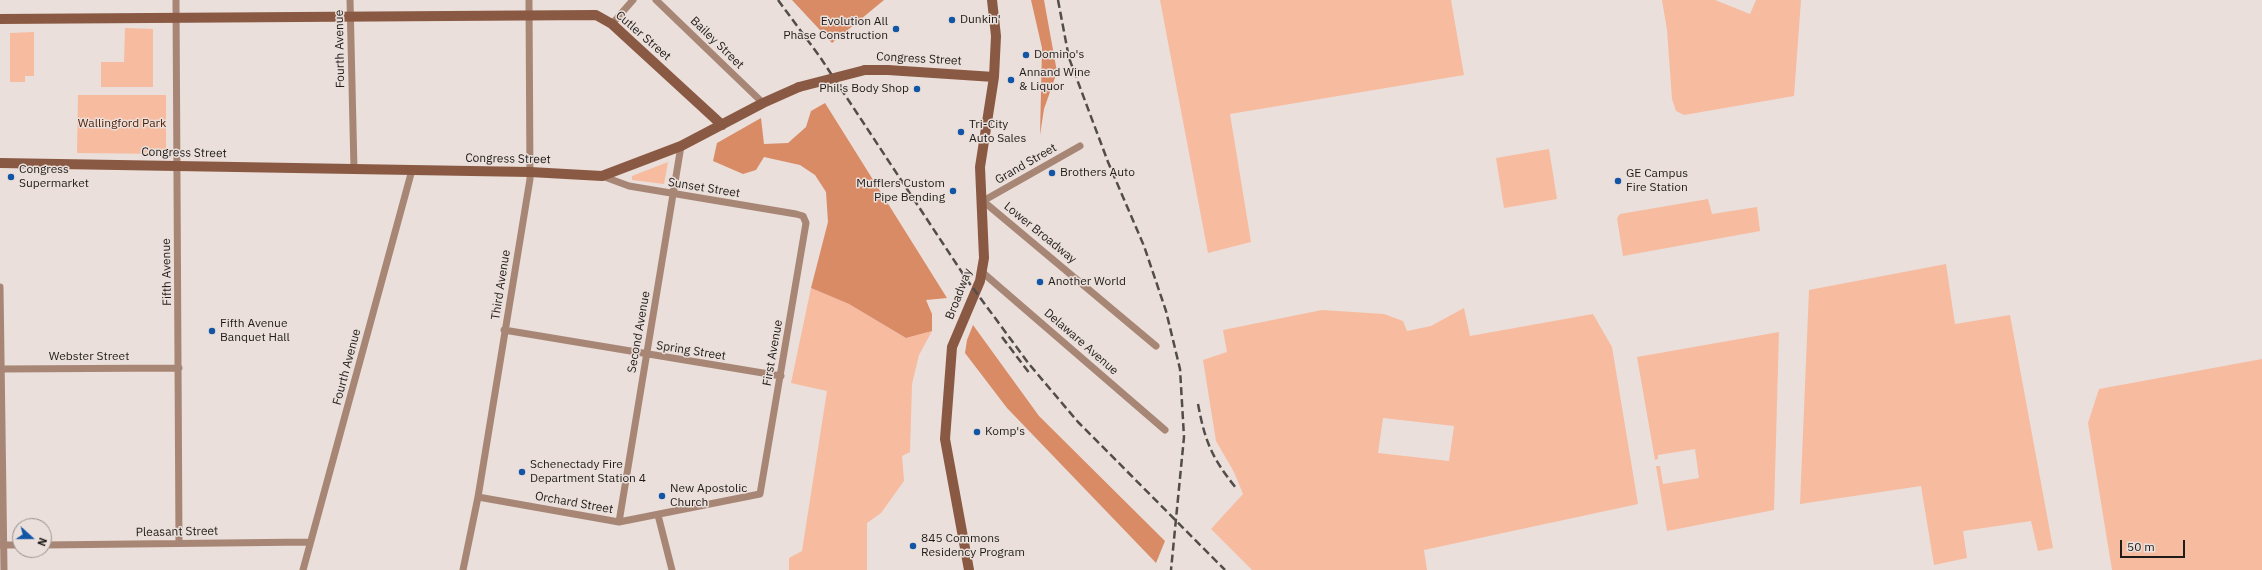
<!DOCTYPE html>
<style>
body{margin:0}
#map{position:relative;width:2262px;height:570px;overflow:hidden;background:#eadfda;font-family:"IBM Plex Sans",sans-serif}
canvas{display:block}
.north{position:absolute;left:12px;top:518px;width:40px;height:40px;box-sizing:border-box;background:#eadfda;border:1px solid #99918d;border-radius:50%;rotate:111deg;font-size:11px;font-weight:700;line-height:16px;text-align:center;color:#201c1a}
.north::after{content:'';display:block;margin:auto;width:14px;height:18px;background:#1255a5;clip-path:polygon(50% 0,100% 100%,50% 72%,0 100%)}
.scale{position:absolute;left:2120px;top:540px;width:65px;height:18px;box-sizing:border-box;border:2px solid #201c1a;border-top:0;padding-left:5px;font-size:12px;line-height:14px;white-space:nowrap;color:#201c1a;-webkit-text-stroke:3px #eadfda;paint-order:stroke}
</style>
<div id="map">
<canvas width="2262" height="570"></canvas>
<div class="north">N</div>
<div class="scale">50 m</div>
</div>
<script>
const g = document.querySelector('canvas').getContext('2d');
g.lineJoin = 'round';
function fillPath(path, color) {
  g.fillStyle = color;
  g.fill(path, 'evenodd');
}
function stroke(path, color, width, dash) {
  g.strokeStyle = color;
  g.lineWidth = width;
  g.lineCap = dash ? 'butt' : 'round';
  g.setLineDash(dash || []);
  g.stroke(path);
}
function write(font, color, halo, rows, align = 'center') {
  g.font = font + ' "IBM Plex Sans",sans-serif';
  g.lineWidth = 3;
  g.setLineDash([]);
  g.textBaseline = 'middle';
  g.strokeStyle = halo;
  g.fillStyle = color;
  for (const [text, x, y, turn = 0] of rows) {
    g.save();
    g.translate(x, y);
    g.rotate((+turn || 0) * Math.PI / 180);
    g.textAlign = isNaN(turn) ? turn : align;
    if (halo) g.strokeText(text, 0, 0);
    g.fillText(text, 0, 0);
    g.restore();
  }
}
const green = new Path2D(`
 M 1160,0 L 1451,0 L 1464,75 L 1230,114 L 1251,242 L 1208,253 Z
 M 1662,0 L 1715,0 L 1750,14 L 1756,0 L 1801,0 L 1794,96 L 1684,115 L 1676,111 L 1672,99 L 1667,30 Z
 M 125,28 L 153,29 L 153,87 L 101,87 L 101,62 L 124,62 Z
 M 34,32 L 34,76 L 25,76 L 25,82 L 10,82 L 10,33 Z
 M 78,95 L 166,95 L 166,154 L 77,153 Z
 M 1549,149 L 1557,199 L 1504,208 L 1496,158 Z
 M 668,162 L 664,184 L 632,180 L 632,176 Z
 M 1708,199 L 1712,214 L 1757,207 L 1760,231 L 1623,256 L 1617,218 L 1620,214 Z
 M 1946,264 L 1955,324 L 2010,315 L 2053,548 L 2038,551 L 2031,521 L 1963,531 L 1967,558 L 1934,565 L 1921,486 L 1800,504 L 1809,290 Z
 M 811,288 L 849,304 L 906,338 L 932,331 L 919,355 L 912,384 L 910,452 L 902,456 L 904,481 L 881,513 L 867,523 L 867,570 L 789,570 L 789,558 L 802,551 L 827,391 L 791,383 Z
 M 1464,308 L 1470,336 L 1593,314 L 1612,347 L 1638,504 L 1424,550 L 1427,570 L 1252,570 L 1211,529 L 1243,494 L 1234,472 L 1216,441 L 1203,360 L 1227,352 L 1223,330 L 1322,310 L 1384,314 L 1403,321 L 1407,331 L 1431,326 ZM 1383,418 L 1454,426 L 1449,461 L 1378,453 Z
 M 1779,332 L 1774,510 L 1667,531 L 1656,466 L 1660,466 L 1663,484 L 1699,478 L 1695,449 L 1658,455 L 1658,459 L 1655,460 L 1637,357 Z
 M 2262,359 L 2262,570 L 2112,570 L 2088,423 L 2099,389 Z`);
const forest = new Path2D(`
 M 792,0 L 884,0 L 832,43 Z
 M 1031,0 L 1044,0 L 1057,72 L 1044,109 L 1040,135 L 1042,48 Z
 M 825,103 L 947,298 L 926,300 L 932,314 L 932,331 L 906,338 L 849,304 L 811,288 L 828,222 L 826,192 L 815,175 L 800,165 L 764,157 L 756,170 L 743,174 L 713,161 L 717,143 L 761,118 L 764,144 L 788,143 L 806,127 L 811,111 Z
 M 973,325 L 1039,416 L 1165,541 L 1156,563 L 1007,408 L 965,353 L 967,340 Z`);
const street = new Path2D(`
 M 176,0 L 179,543
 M 350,0 L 354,169
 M 656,0 L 763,103
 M 612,24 L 633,0
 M 1080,146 L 983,201 L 1156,346
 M 982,272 L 1165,430
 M 0,287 L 4,570
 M 504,330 L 781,376
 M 0,369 L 179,368
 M 478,497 L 619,522 L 760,494 L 806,223 L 803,216 L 796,214 L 629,186 L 602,176
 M 658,515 L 672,570
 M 619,522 L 681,146
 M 0,545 L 20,545
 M 44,545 L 310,542
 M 303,570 L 412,170
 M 463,570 L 478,497 L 530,179 L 529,0`);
const secondary = new Path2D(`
 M 0,19 L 596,15 L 612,24 L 722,125
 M 865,70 L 888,70 L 994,77
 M 0,163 L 530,172 L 602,176 L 681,146 L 763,103 L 799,87
 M 969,570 L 945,439 L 952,347 L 980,281 L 984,258 L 980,167 L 994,77 L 996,36 L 992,0`);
const rail = new Path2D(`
 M 778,0 L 820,57 L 967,280 L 1029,364 L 1078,422 L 1225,570
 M 1058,0 L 1069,58 L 1108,162 L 1144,246 L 1166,311 L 1180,369 L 1184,437 L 1171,570
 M 1002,337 L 1030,374
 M 1198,404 C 1205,442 1212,458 1236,488`);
const secondaryBridge = new Path2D(`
 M 799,87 L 865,70`);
const markers = [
 [952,20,4,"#1255a5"],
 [896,29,4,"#1255a5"],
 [1026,55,4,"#1255a5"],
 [1011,80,4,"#1255a5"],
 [917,89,4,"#1255a5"],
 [961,132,4,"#1255a5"],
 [1052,173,4,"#1255a5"],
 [11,177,4,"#1255a5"],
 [1618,181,4,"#1255a5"],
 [953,191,4,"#1255a5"],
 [1040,282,4,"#1255a5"],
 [212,331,4,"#1255a5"],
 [977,432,4,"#1255a5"],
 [522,472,4,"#1255a5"],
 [662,496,4,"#1255a5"],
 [913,546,4,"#1255a5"]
];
const poiNames = [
 ["Dunkin'",960,20],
 ["Evolution All",888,22,"right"],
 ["Phase Construction",888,36,"right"],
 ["Domino's",1034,55],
 ["Annand Wine",1019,73],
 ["& Liquor",1019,87],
 ["Phil's Body Shop",909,89,"right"],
 ["Tri-City",969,125],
 ["Auto Sales",969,139],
 ["Congress",19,170],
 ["Supermarket",19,184],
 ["Brothers Auto",1060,173],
 ["GE Campus",1626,174],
 ["Fire Station",1626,188],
 ["Mufflers Custom",945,184,"right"],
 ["Pipe Bending",945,198,"right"],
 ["Another World",1048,282],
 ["Fifth Avenue",220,324],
 ["Banquet Hall",220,338],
 ["Komp's",985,432],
 ["Schenectady Fire",530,465],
 ["Department Station 4",530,479],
 ["New Apostolic",670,489],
 ["Church",670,503],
 ["845 Commons",921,539],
 ["Residency Program",921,553]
];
const streetNames = [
 ["Cutler Street",643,36,41],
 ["Bailey Street",717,43,44],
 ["Fourth Avenue",340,49,-91],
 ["Congress Street",919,59,3],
 ["Congress Street",184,153,1],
 ["Congress Street",508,159,1],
 ["Grand Street",1026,164,-30],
 ["Sunset Street",704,188,9],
 ["Lower Broadway",1040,233,39],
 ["Fifth Avenue",167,272,-91],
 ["Third Avenue",501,285,-81],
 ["Broadway",959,294,-69],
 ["Second Avenue",639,332,-80],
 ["Delaware Avenue",1081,342,41],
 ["Spring Street",691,351,9],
 ["First Avenue",773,353,-80],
 ["Webster Street",89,357],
 ["Fourth Avenue",347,367,-75],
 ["Orchard Street",574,503,10],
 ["Pleasant Street",177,532,-1]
];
const parkNames = [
 ["Wallingford Park",122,124]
];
fillPath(green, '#f7bba0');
fillPath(forest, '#d98b66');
stroke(street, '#a88676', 7);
stroke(secondary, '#8a5943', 10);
stroke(rail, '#524c4a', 2.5, [8, 4]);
stroke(secondaryBridge, '#8a5943', 10);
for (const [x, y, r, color] of markers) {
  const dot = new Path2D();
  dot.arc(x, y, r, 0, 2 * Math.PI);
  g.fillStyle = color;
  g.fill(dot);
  stroke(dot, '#eadfda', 1.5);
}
write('12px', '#201c1a', '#eadfda', poiNames, 'left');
write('12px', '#201c1a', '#eadfda', streetNames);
write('12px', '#4f1e03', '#eadfda', parkNames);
</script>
